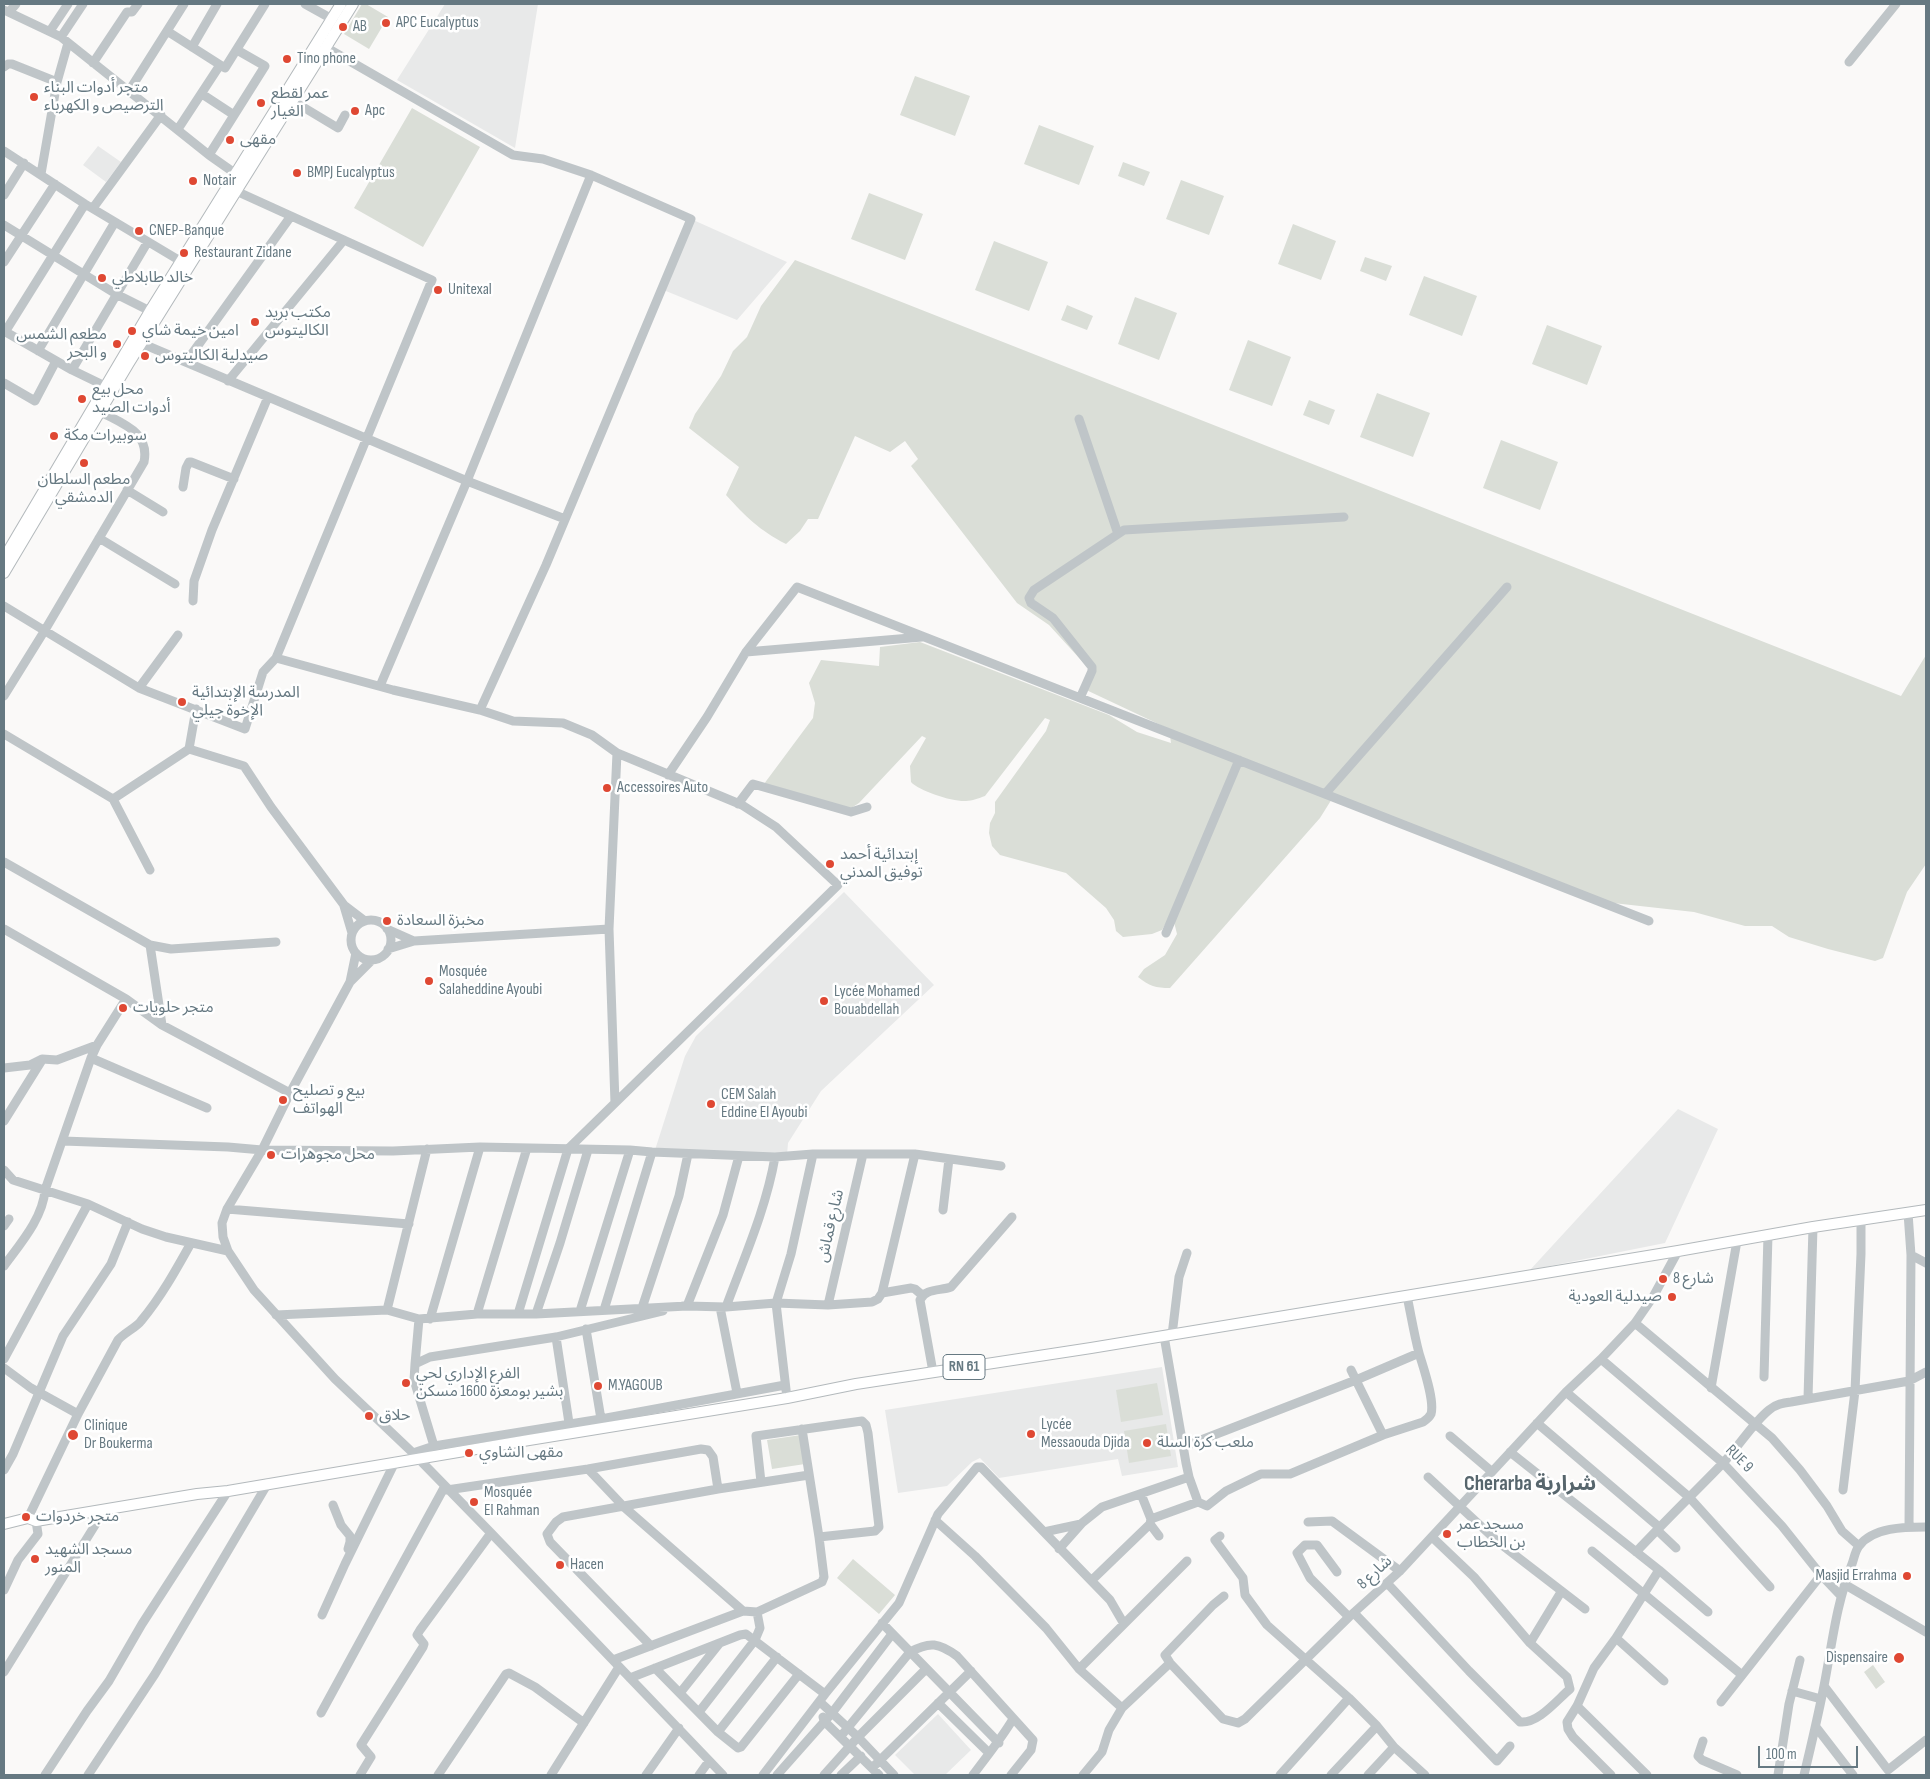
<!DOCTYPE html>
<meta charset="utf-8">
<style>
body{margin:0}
#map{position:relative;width:1930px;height:1779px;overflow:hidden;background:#faf9f8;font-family:"Sofia Sans Condensed",sans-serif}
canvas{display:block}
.frame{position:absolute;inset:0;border:5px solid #667982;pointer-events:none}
.scale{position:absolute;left:1758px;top:1746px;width:100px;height:22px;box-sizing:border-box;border:2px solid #667982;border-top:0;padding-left:6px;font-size:15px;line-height:18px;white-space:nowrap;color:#667982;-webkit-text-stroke:4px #fff;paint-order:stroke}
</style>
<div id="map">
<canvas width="1930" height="1779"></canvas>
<div class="frame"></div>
<div class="scale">100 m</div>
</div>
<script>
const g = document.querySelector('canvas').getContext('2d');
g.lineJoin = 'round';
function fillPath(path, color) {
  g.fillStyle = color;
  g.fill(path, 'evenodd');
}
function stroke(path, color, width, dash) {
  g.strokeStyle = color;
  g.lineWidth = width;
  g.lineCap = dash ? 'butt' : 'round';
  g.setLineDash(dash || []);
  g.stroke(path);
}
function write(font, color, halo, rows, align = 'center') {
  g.font = font + ' "Sofia Sans Condensed","Noto Sans Arabic",sans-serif';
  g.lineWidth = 5;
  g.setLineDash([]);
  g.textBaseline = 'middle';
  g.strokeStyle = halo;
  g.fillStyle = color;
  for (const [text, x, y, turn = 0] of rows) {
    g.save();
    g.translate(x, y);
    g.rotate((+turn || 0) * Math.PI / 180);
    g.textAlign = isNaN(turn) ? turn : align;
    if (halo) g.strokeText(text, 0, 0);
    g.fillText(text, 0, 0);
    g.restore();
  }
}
const built = new Path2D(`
 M 445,4 L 538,4 L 515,148 L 397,80 Z
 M 98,146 L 121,162 L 106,182 L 83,165 Z
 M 691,219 L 787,262 L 737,320 L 661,289 Z
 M 844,892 L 934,985 L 821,1091 L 788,1143 L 787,1155 L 655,1150 L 685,1056 L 696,1036 Z
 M 1678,1109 L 1718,1129 L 1665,1243 L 1530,1270 Z
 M 1162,1367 L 1178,1467 L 1122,1476 L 1118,1459 L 999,1478 L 980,1458 L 972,1462 L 947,1486 L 898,1493 L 885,1410 Z
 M 938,1714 L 971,1750 L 945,1775 L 915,1775 L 895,1755 Z`);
const green = new Path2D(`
 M 362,4 L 366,4 L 388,17 L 369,49 L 344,34 Z
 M 915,76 L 970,96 L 955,136 L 900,115 Z
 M 412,108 L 480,147 L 423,247 L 354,208 Z
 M 1039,125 L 1094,146 L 1079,185 L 1024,164 Z
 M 1123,162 L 1150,172 L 1144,186 L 1118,176 Z
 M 1181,180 L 1224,196 L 1209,235 L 1166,219 Z
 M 869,193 L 923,214 L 905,260 L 851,239 Z
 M 1293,224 L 1336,241 L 1321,280 L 1278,264 Z
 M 994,241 L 1048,262 L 1029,311 L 975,290 Z
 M 1365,257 L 1392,266 L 1386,281 L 1360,271 Z
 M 795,260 L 1901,696 L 1926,655 L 1926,864 L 1907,892 L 1883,958 L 1875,961 L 1828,949 L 1789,937 L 1772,926 L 1745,926 L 1694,912 L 1613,903 L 1335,794 L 1320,818 L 1170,988 C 1156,988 1149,986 1138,977 L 1144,969 L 1165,955 L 1177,934 L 1174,922 L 1169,918 L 1162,930 L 1152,934 L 1123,937 L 1116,931 L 1114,920 L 1106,908 L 1066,873 L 1000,855 L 992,846 L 989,833 L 990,823 L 995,813 L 995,802 L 1046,731 L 1050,720 L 1045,718 L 985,796 C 979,798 972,801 966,801 C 953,802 919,791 911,782 L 910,766 L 926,738 L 922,736 L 859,803 L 845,812 L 761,788 L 813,718 L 815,703 L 809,683 L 821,660 L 879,666 L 880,647 L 920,642 L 1109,715 L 1137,732 L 1171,743 L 1169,729 L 1082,688 L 1090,670 L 1049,625 L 1017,603 L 911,466 L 918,459 L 905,441 L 890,452 L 855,436 L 818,519 L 808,519 L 800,531 L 786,544 C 759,530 746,517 726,495 L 739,467 L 689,428 L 695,414 L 721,376 L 733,351 L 747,337 L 761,306 Z
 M 1424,276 L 1477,296 L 1462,336 L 1409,315 Z
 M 1135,297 L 1177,313 L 1159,360 L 1118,344 Z
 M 1067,305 L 1093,316 L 1087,330 L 1061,320 Z
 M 1547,325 L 1602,346 L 1587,385 L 1532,364 Z
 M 1248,340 L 1291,357 L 1272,406 L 1229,390 Z
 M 1377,393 L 1430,413 L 1413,457 L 1360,437 Z
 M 1309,400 L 1335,410 L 1329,425 L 1303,415 Z
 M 1501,440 L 1558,462 L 1540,510 L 1483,488 Z
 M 1157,1383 L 1163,1415 L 1121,1422 L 1116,1390 Z
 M 1166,1424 L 1171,1456 L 1129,1463 L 1124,1431 Z
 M 801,1435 L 805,1464 L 772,1469 L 767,1440 Z
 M 853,1559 L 895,1595 L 879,1614 L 837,1578 Z
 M 1873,1665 L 1885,1682 L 1876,1689 L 1864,1672 Z`);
const minor = new Path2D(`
 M 305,4 L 332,19
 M 4,10 L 61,37 L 209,155 L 236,174
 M 9,12 L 16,4
 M 50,31 L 68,4
 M 167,31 L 225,68 L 265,4
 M 61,37 L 83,4
 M 320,44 L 513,155 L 543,159 L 591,175 L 691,219 L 546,565 L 480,710
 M 192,47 L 217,4
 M 1849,62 L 1896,4
 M 93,63 L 127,12 L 132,12 L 138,4
 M 4,67 L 8,64 L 12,64 L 57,82
 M 129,91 L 184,4
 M 202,94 L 234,115
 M 293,101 L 338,128 L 345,115
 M 178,129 L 220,65
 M 4,151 L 85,204 L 182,262
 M 209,155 L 265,66 L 237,50
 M 41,174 L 57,82 L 68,43
 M 4,195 L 24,163
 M 93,208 L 161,115
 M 4,225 L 116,294 L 150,311
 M 4,262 L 55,184
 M 4,331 L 72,370 L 105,386
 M 5,332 L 85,204
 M 136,341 L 467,481 L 565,519
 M 38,351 L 115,222
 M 186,362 L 291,216
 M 72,370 L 147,243
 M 228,381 L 344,240
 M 4,383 L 35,401 L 56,361
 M 1079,419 L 1118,534
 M 183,487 L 186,468 L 189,462 L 191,462 L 234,479
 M 127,490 L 163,512
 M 99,538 L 175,584
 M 193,601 L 194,581 L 212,530 L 268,397
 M 4,606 L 139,688 L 245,729 L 263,672 L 276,658 L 432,280 L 236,191
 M 746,652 L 922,637
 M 276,658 L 393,690 L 480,710 L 513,721 L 563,723 L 592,735 L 617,753 L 609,929 L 615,1103 L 568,1149 L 518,1314
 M 380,686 L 467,481 L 591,175
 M 139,688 L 178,635
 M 4,696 L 45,630 L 144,462 C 150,432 123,424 101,412
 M 1080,698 L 1092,671 L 1092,667 L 1053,618 L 1031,603 L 1029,598 L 1034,590 L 1124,530 L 1344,517
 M 196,709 L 189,749 L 244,766 L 271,807 L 344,905 L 365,921
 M 4,734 L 113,799 L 189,749
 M 668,775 L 707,717 L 746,652 L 797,587 L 1649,921
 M 1325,794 L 1507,587
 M 113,799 L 150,870
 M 738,804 L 753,784 L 851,812 L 867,807
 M 4,862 L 150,945 L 171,949 L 276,942
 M 344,906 L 352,933
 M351 940a20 20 0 1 1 40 0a20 20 0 1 1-40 0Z
 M 4,929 L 126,999 L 162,1025 L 290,1093
 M 387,929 L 414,941
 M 1166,933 L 1239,760
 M 150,945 L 162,1025
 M 388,949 L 414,941 L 609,929
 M 356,953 L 350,982 L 290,1093 L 262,1150 L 227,1209 L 222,1223 L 223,1237 L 228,1251 L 254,1290 L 335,1379 L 413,1453 L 491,1533 L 723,1775
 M 350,982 L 372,960
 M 91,1058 L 207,1108
 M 4,1068 L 30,1065 L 42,1059 L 57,1060 L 97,1045
 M 615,1103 L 838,885 L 776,827 L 742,805 L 617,753
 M 4,1121 L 42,1060
 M 63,1141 L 228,1147 L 262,1150 L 393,1151 L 480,1147 L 630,1150 L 652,1152 L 775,1157 L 813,1154 L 915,1154 L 1001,1166
 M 4,1170 L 13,1180 L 88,1204 L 142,1229 L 166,1237 L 228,1251
 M 227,1209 L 409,1224
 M 943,1210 L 949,1159
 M 1908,1213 L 1911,1255 L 1926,1263
 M 4,1226 L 9,1219
 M 4,1266 C 20,1244 43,1218 45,1190 L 91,1058 L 97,1045 L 126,999
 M 882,1293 L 911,1288 L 915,1289 L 922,1295
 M 828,1305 L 863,1154
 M 683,1306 L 687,1306 L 723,1215 L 739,1156
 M 720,1307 L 737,1393
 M 726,1307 C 744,1258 766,1209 775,1157
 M 642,1308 L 679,1196 L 688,1154
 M 387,1310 L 427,1149
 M 604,1310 L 652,1152
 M 580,1311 L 630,1150
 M 477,1314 L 527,1148
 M 536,1314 L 560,1243 L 588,1150
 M 276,1315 L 387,1310 L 419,1319 L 477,1314 L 536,1314 L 687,1306 L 726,1307 L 776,1303 L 828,1305 L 872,1302 L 878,1299 L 882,1293 L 915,1154
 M 430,1319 L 480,1147
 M 1635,1323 L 1772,1438 L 1800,1470 L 1827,1506 L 1842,1531 L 1859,1546
 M 586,1329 L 601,1419
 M 1172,1335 L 1179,1277 L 1187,1253
 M 1164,1336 L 1186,1463 L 1189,1477 L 1198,1502 L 1207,1506 L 1226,1491 L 1261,1474 L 1290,1474 L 1383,1435 L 1423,1422 C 1426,1420 1429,1418 1431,1414 C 1435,1400 1423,1367 1419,1353 C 1414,1334 1411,1315 1407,1296
 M 556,1337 L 569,1423
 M 4,1359 L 88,1204
 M 1601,1359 L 1723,1463 L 1782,1526 L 1821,1575 L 1841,1596
 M 415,1364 L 419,1319
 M 4,1368 L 31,1388 L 78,1414
 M 1351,1370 L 1383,1435
 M 933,1372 L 920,1300 C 925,1288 941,1291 951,1287 L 1012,1217
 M 1764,1377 L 1768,1235
 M 1711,1388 L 1737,1241
 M 1566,1392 L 1689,1497 L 1770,1587
 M 787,1398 L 776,1303 L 791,1254 L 813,1154
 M 1808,1398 L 1813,1227
 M 1537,1423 L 1659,1527
 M 1450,1436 L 1491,1471
 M 434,1446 L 414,1380 L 415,1364 L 430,1357 L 556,1337 L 663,1311
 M 1183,1447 L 1356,1380 L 1419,1353
 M 1510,1452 L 1659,1570 L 1708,1612
 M 413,1453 L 434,1446 L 601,1419 L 785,1385
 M 588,1469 L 624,1507 L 743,1611
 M 4,1470 L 13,1454 L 63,1336 L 111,1264 L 128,1222
 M 1428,1477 L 1498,1542 L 1585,1609
 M 761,1482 L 756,1436 L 862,1421 L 866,1425 L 868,1433 L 879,1527 L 875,1531 L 819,1537
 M 447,1490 L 588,1469 L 701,1449 L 708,1450 L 713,1457 L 718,1489
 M 1843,1490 L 1855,1391 L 1861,1254 L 1861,1219
 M 333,1505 L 341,1525 L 350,1536 L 350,1542 L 348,1549
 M 28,1518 L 78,1414 L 118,1340 C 124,1333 137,1327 141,1321 C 161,1297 176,1270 191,1243
 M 1151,1519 L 1198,1502
 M 935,1520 L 975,1556 L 1046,1628 L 1079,1669 L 1122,1708
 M 1308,1522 L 1332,1521 L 1400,1571
 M 1150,1524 L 1159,1536
 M 1909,1527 L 1911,1255
 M 1657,1530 L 1676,1548
 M 1044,1532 L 1081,1524
 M 1220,1536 L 1215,1540 L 1243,1578 L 1245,1595 L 1267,1625 L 1349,1698 L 1377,1726 L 1394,1747 L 1425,1775
 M 1059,1549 L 1082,1523 L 1102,1507 L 1189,1477
 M 1592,1551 L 1742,1675
 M 1636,1552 C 1665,1521 1695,1492 1724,1462 C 1740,1445 1752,1424 1769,1410 C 1776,1404 1783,1403 1791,1402 L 1909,1381 L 1926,1372
 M 1337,1572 L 1317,1545 L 1305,1545 L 1297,1553 L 1310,1578 L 1349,1617
 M 1092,1580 L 1150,1524 L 1151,1519 L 1141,1494
 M 1387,1583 L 1469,1671 L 1520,1722 C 1538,1724 1557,1700 1570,1689 L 1567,1677 L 1530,1643 L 1474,1577 L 1432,1537
 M 1844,1584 L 1926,1632
 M 4,1590 L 18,1560 L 38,1534 L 36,1521
 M 1224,1596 L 1213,1605 L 1165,1655 L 1170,1663 L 1223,1719 L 1238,1723 L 1245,1719 L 1349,1617 L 1400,1571 L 1566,1392 L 1601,1359 L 1635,1323 L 1653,1297 L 1678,1251
 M 1354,1613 L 1497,1761 L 1510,1746
 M 322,1615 L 345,1564 L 395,1462
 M 882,1623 L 999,1743
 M 1616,1638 L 1664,1681
 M 1530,1643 L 1561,1592
 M 651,1646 L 550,1542 L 547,1534 L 556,1522 L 563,1517 L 718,1489 L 809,1475
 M 613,1660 L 743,1611 L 757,1612 L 822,1582 L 824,1577 L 819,1537 L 802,1429
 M 655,1668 L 718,1732 L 738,1748 L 741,1747 L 799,1674
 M 1079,1669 L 1187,1561
 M 4,1672 L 97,1522 L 99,1511
 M 630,1678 L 740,1635 L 746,1634 L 825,1694
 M 1824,1686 L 1888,1770 L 1926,1740
 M 1792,1691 L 1821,1699
 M 680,1693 L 719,1644
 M 820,1702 L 858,1737 L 894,1775
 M 1721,1702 L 1821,1575
 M 938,1703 L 989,1753
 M 1577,1706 L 1647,1775
 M 699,1712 L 755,1640 L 760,1628 L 757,1612
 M 321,1713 L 445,1486
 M 823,1717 L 824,1721 L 879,1775
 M 1816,1727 L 1853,1775
 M 718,1732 L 777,1657
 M 841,1736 L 910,1652 C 930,1641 939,1643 957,1656 L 1033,1740 L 1031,1750 L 1011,1775
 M 1703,1741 L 1698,1756 L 1702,1760 L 1737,1775
 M 872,1768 L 971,1671
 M 45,1775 L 87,1711 L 109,1681 L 142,1624 L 228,1491
 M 88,1775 L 155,1674 L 268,1483
 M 360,1775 L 371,1757 L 361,1745 L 423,1647 L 424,1644 L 417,1635 L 420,1630 L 491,1533
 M 438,1775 L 506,1674 L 509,1673 L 535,1687 L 584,1723
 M 551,1775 L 619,1667
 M 646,1775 L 679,1728
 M 699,1775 L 709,1761
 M 763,1775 L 825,1694 L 899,1603 L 938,1514 L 977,1467 L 981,1467 L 1110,1600 L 1124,1624
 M 777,1775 L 832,1713 L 892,1634
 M 824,1775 L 858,1737 L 926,1669
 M 841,1775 L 861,1756
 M 973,1775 C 987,1756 1001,1739 1013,1719
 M 1083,1775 L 1102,1752 L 1109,1730 L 1122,1708 L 1170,1663
 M 1280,1775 L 1349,1698
 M 1331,1775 L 1377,1726
 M 1368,1775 L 1394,1747
 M 1611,1775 L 1573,1737 L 1568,1729 L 1567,1722 L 1577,1706 L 1594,1668 L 1616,1638 L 1659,1570
 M 1778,1775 L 1789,1704 L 1800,1660
 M 1804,1775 C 1811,1746 1818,1716 1824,1686 C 1832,1645 1836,1604 1852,1564 C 1854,1559 1855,1551 1859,1546 C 1873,1527 1905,1527 1926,1527`);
const major = new Path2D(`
 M 4,558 L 150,311 L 341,4
 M 4,573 L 129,363 L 353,4
 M 4,1524 L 28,1518 L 36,1521 L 197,1494 L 228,1491 L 529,1440 L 787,1398 L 856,1384 L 1091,1348 L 1678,1251 L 1813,1227 L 1926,1210`);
const markers = [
 [386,23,5,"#df4833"],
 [343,27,5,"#df4833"],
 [287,59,5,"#df4833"],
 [34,97,5,"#df4833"],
 [261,103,5,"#df4833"],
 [355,111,5,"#df4833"],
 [230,140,5,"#df4833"],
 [297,173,5,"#df4833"],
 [193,181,5,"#df4833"],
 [139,231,5,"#df4833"],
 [184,253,5,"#df4833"],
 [102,278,5,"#df4833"],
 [438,290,5,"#df4833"],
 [255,322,5,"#df4833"],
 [132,331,5,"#df4833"],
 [117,344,5,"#df4833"],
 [145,356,5,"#df4833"],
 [82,399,5,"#df4833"],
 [54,436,5,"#df4833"],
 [84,463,5,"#df4833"],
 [182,702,5,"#df4833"],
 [607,788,5,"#df4833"],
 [830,864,5,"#df4833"],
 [387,921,5,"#df4833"],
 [429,981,5,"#df4833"],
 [824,1001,5,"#df4833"],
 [123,1008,5,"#df4833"],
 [283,1100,5,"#df4833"],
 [711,1104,5,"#df4833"],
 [271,1155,5,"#df4833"],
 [1663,1279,5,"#df4833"],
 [1672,1297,5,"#df4833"],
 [406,1383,5,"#df4833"],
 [598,1386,5,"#df4833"],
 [369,1416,5,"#df4833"],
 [1031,1434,5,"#df4833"],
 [73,1435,6,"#df4833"],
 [1147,1443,5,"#df4833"],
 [469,1453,5,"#df4833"],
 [474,1502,5,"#df4833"],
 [26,1517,5,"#df4833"],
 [1447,1534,5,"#df4833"],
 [35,1559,5,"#df4833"],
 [560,1565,5,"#df4833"],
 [1907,1576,5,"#df4833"],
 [1899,1658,6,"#df4833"]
];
const shields = [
 [964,1367,42]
];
const shieldNames = [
 ["RN 61",964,1367]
];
const poiNames = [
 ["APC Eucalyptus",396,23],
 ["AB",353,27],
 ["Tino phone",297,59],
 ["متجر أدوات البناء",44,88],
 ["الترصيص و الكهرباء",44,106],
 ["عمر لقطع",271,94],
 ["الغيار",271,112],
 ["Apc",365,111],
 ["مقهى",240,140],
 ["BMPJ Eucalyptus",307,173],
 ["Notair",203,181],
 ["CNEP-Banque",149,231],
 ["Restaurant Zidane",194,253],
 ["خالد طابلاطي",112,278],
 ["Unitexal",448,290],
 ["مكتب بريد",265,313],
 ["الكاليتوس",265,331],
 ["امين خيمة شاي",142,331],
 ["مطعم الشمس",107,335,"right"],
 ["و البحر",107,353,"right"],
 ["صيدلية الكاليتوس",155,356],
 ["محل بيع",92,390],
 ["أدوات الصيد",92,408],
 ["سوبيرات مكة",64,436],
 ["مطعم السلطان",84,480,"center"],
 ["الدمشقي",84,498,"center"],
 ["المدرسة الإبتدائية",192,693],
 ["الإخوة جيلي",192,711],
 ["Accessoires Auto",617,788],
 ["إبتدائية أحمد",840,855],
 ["توفيق المدني",840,873],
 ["مخبزة السعادة",397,921],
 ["Mosquée",439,972],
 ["Salaheddine Ayoubi",439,990],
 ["Lycée Mohamed",834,992],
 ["Bouabdellah",834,1010],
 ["متجر حلويات",133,1008],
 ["بيع و تصليح",293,1091],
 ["الهواتف",293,1109],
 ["CEM Salah",721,1095],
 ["Eddine El Ayoubi",721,1113],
 ["محل مجوهرات",281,1155],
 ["شارع 8",1673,1279],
 ["صيدلية العودية",1662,1297,"right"],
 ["الفرع الإداري لحي",416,1374],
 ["بشير بومعزة 1600 مسكن",416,1392],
 ["M.YAGOUB",608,1386],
 ["حلاق",379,1416],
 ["Lycée",1041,1425],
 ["Messaouda Djida",1041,1443],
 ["Clinique",84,1426],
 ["Dr Boukerma",84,1444],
 ["ملعب كرة السلة",1157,1443],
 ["مقهى الشاوي",479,1453],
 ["Mosquée",484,1493],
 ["El Rahman",484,1511],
 ["متجر خردوات",36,1517],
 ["مسجد عمر",1457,1525],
 ["بن الخطاب",1457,1543],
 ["مسجد الشهيد",45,1550],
 ["المنور",45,1568],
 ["Hacen",570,1565],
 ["Masjid Errahma",1897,1576,"right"],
 ["Dispensaire",1888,1658,"right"]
];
const streetNames = [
 ["شارع قماش",831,1226,-77],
 ["RUE 9",1739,1459,45],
 ["شارع 8",1375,1573,-43]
];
const districtNames = [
 ["Cherarba شراربة",1530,1485]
];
fillPath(built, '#e8e9e9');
fillPath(green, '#daded7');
stroke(major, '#b3b9bc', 12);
stroke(minor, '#bfc5c8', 9);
stroke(major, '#fff', 10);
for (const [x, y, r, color] of markers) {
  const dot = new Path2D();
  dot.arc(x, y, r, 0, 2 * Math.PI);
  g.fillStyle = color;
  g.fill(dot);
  stroke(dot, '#fff', 2);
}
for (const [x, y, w] of shields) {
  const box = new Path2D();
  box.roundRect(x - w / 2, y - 12.5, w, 25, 4);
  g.fillStyle = '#fff';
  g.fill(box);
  stroke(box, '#667982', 1);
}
write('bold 15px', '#667982', null, shieldNames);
write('16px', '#667982', '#fff', poiNames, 'left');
write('16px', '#667982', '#fff', streetNames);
write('bold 21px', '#57666d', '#fff', districtNames);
</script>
